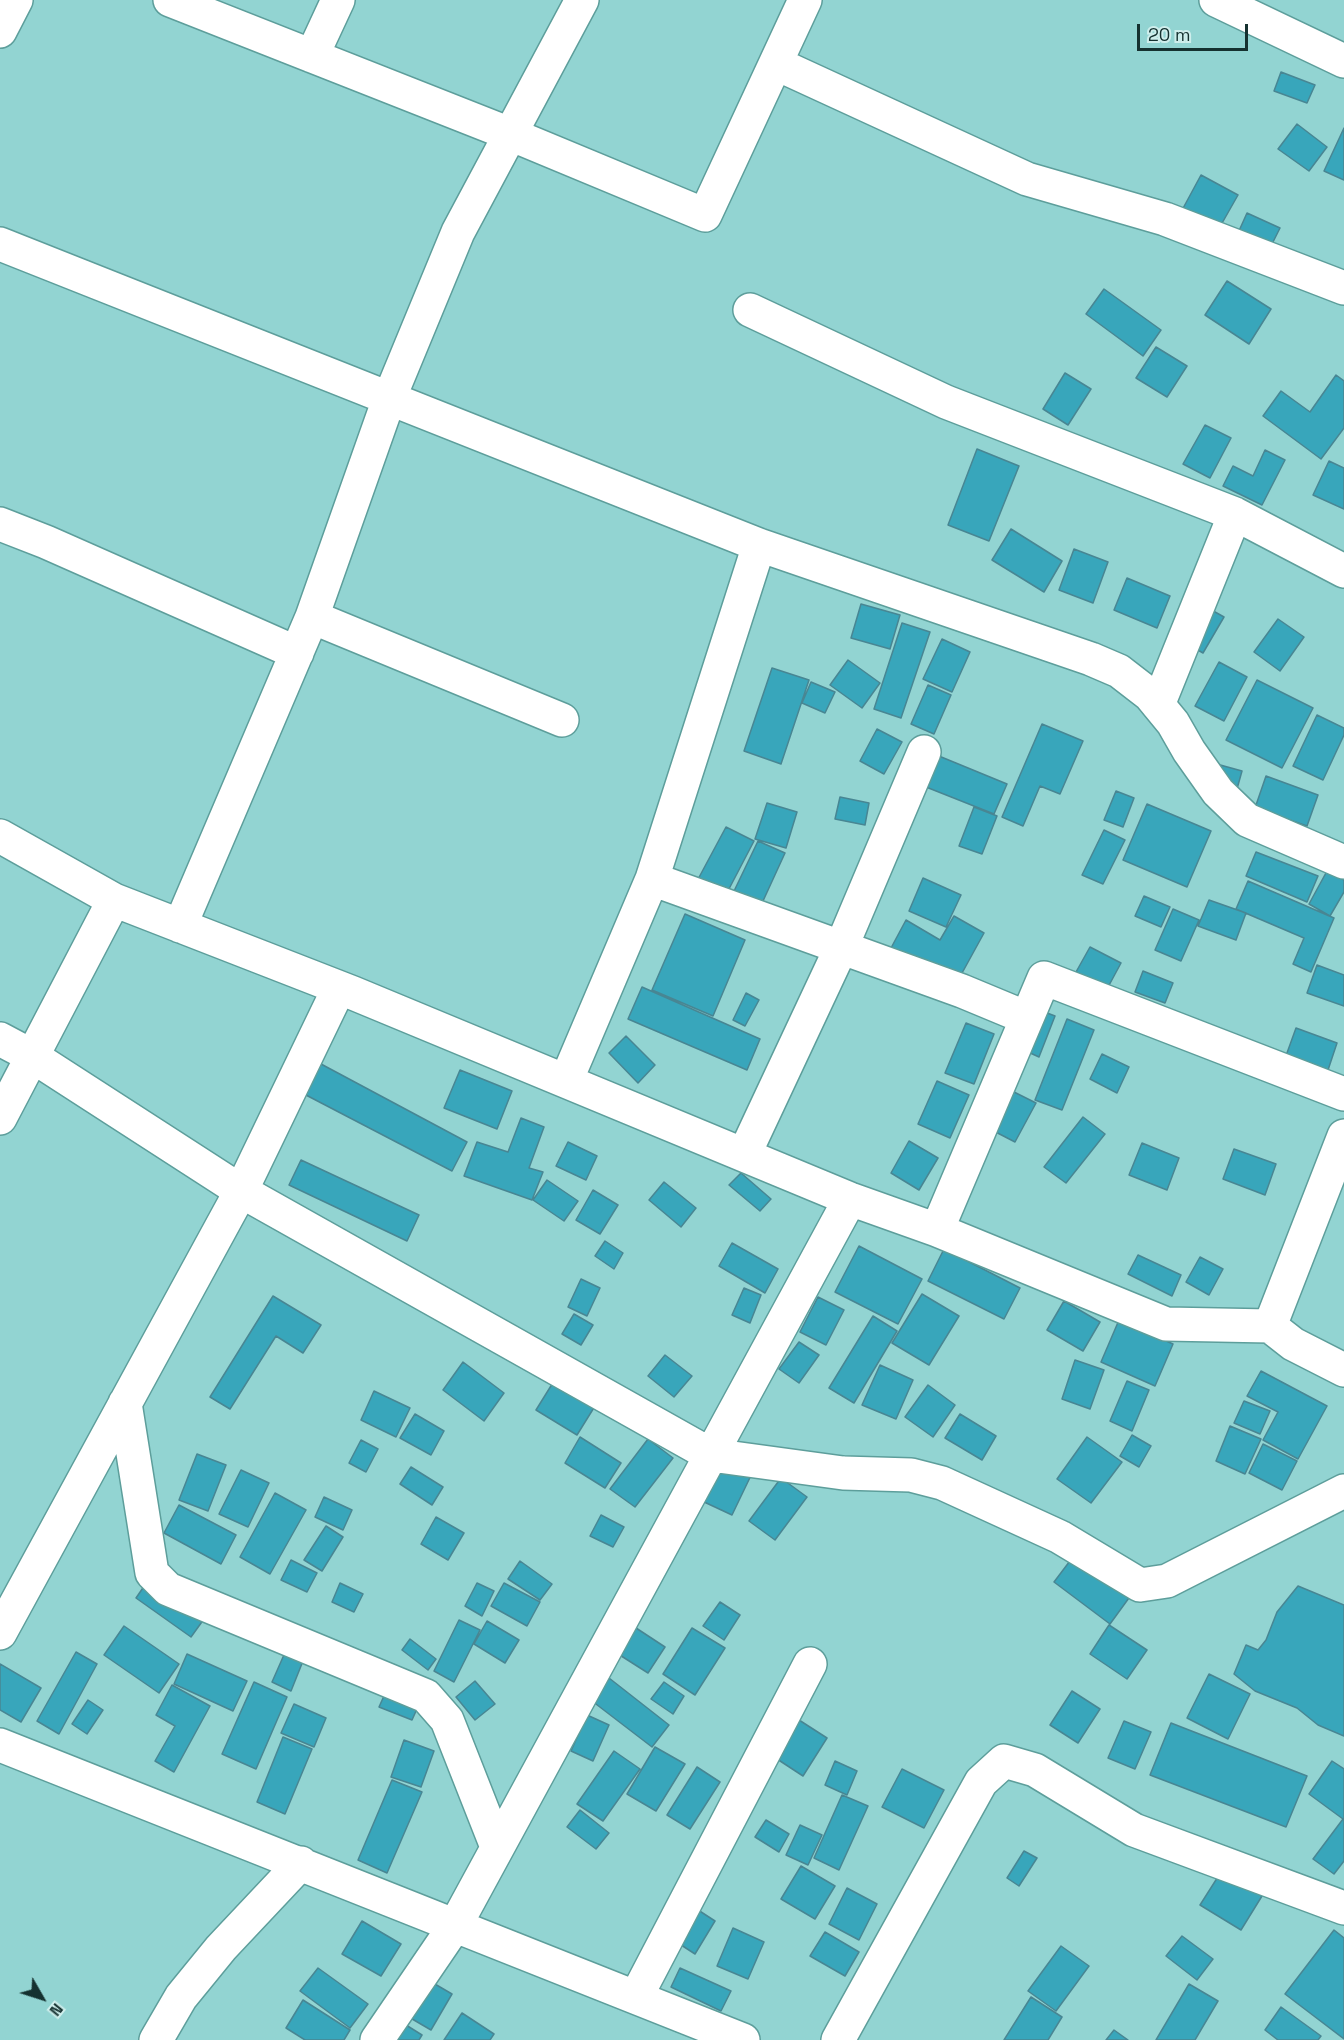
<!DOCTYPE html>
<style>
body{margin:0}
#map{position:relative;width:1344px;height:2040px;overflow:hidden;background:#92d4d2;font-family:"Space Grotesk",sans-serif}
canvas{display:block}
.north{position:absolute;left:12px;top:1968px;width:60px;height:60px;-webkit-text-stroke:4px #ceeeec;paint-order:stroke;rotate:129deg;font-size:16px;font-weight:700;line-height:24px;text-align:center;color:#153130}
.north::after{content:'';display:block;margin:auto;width:21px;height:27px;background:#153130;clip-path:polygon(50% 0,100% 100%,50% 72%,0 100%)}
.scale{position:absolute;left:1137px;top:24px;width:111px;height:27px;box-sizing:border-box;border:3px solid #153130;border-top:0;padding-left:8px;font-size:18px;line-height:21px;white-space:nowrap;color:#153130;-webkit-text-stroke:4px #ceeeec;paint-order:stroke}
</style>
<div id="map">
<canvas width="1344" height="2040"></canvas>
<div class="north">N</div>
<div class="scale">20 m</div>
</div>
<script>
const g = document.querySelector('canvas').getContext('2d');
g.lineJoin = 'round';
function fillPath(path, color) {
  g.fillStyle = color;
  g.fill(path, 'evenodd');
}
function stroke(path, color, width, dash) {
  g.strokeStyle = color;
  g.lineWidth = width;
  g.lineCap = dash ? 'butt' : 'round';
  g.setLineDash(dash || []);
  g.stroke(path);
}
const building = new Path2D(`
 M 1281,72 L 1315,85 L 1307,103 L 1274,91 Z
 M 1297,124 L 1327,147 L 1309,171 L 1278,149 Z
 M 1344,128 L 1344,180 L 1324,171 Z
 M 1201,175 L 1238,195 L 1217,232 L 1181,212 Z
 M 1247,213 L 1280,228 L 1270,248 L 1238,233 Z
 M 1227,281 L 1271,309 L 1249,344 L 1205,315 Z
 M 1104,289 L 1161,330 L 1143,356 L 1086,314 Z
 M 1156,347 L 1187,366 L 1167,397 L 1136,378 Z
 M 1065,373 L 1091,389 L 1068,425 L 1043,409 Z
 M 1336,375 L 1344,381 L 1344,428 L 1321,459 L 1263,416 L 1281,391 L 1310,412 Z
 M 1205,425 L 1231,438 L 1210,478 L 1183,464 Z
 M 977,449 L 1019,466 L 989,541 L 948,525 Z
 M 1265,450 L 1285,460 L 1262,505 L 1223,486 L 1233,466 L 1253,476 Z
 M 1329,461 L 1344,468 L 1344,509 L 1313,495 Z
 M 1011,529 L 1062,561 L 1044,592 L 992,560 Z
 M 1074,549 L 1108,562 L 1093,603 L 1059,590 Z
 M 1127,578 L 1170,596 L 1157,628 L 1114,610 Z
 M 1199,603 L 1224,617 L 1203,653 L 1179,639 Z
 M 861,604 L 900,615 L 890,649 L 851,638 Z
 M 1278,619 L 1304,637 L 1280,671 L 1254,652 Z
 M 902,623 L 930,632 L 901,718 L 874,709 Z
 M 942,639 L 970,652 L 952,692 L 923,679 Z
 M 848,660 L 880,683 L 862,708 L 830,685 Z
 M 1219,662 L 1247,677 L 1224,721 L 1195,706 Z
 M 772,668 L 809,680 L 781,764 L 744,751 Z
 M 1257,680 L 1313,708 L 1282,768 L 1226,740 Z
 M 811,682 L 835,692 L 825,713 L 802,703 Z
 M 928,685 L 951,695 L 934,734 L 911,724 Z
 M 1317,715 L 1344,728 L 1344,735 L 1323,780 L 1293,766 Z
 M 1042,724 L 1083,741 L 1060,794 L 1040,786 L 1023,826 L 1002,817 Z
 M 877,729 L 902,742 L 884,774 L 860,761 Z
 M 934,754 L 1007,784 L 994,814 L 921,785 Z
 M 1213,763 L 1242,771 L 1235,796 Z
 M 1266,776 L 1318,795 L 1307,826 L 1255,808 Z
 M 1116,791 L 1134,798 L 1123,827 L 1104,820 Z
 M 840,797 L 869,803 L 865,825 L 835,819 Z
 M 767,803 L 797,812 L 786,848 L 755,839 Z
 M 1147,804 L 1211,831 L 1187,887 L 1123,860 Z
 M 974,807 L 997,816 L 982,854 L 959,846 Z
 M 726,827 L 754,841 L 718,910 L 689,896 Z
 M 1104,830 L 1125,840 L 1103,884 L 1082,875 Z
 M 758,841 L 785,853 L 752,925 L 724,912 Z
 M 1256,852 L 1318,876 L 1307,902 L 1246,876 Z
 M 1327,871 L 1344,880 L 1344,892 L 1330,916 L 1309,904 Z
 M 923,878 L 961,895 L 946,927 L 909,911 Z
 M 1248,881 L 1334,918 L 1311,972 L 1293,964 L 1304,938 L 1236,909 Z
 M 1144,896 L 1170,907 L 1161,927 L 1135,916 Z
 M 1209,900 L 1246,913 L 1236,940 L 1198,926 Z
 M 1173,909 L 1199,920 L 1181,961 L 1155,950 Z
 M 685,914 L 745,940 L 713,1016 L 652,990 Z
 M 954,916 L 984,933 L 956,984 L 891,948 L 906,920 L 940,940 Z
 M 1090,947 L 1121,963 L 1107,989 L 1076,972 Z
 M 1317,965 L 1344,975 L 1344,1006 L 1307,993 Z
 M 1143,971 L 1173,983 L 1165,1003 L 1135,992 Z
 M 642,987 L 760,1039 L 747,1070 L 628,1019 Z
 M 746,993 L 759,1000 L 745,1026 L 733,1020 Z
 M 1034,1008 L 1055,1016 L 1039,1057 L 1017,1047 Z
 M 1067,1019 L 1094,1030 L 1062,1110 L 1035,1100 Z
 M 966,1023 L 994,1034 L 974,1084 L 945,1073 Z
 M 1296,1028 L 1337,1043 L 1325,1079 L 1283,1064 Z
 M 626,1036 L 655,1065 L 638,1083 L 609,1053 Z
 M 1102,1054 L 1129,1067 L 1117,1093 L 1090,1079 Z
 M 321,1064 L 467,1142 L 452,1171 L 304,1094 Z
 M 460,1070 L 512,1091 L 497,1129 L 444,1108 Z
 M 937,1081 L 969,1095 L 950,1138 L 918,1124 Z
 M 1006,1088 L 1036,1103 L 1015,1142 L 986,1127 Z
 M 1083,1117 L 1105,1134 L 1066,1183 L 1044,1167 Z
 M 521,1118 L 544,1127 L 529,1168 L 543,1172 L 532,1200 L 464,1176 L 477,1142 L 508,1152 Z
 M 909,1141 L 938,1158 L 919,1190 L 891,1173 Z
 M 568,1142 L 597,1156 L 586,1180 L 556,1166 Z
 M 1142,1143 L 1179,1158 L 1167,1190 L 1129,1175 Z
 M 1234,1149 L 1276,1164 L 1265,1195 L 1223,1179 Z
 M 301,1160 L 419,1215 L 407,1241 L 289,1185 Z
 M 741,1173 L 771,1199 L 760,1211 L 729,1185 Z
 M 547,1180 L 578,1201 L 564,1221 L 533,1200 Z
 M 664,1182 L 696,1208 L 681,1227 L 649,1200 Z
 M 593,1190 L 618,1205 L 600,1234 L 576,1220 Z
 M 605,1241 L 623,1253 L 614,1269 L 595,1256 Z
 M 732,1243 L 778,1269 L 765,1293 L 719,1266 Z
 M 859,1246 L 922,1279 L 898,1324 L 835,1292 Z
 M 944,1249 L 1020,1288 L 1004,1319 L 928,1281 Z
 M 1138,1255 L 1181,1275 L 1172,1296 L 1128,1274 Z
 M 1200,1257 L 1223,1269 L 1209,1295 L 1186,1282 Z
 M 581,1279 L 600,1288 L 587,1316 L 568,1307 Z
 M 744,1288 L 761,1295 L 750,1323 L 732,1315 Z
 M 922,1294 L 959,1316 L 929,1365 L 892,1343 Z
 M 273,1296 L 321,1325 L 303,1353 L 276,1336 L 230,1409 L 210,1397 Z
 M 818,1297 L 844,1310 L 826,1345 L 800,1332 Z
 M 1064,1301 L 1100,1322 L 1083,1351 L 1047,1330 Z
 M 574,1314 L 593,1325 L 581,1345 L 562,1334 Z
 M 873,1316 L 897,1331 L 854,1403 L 829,1388 Z
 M 1119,1320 L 1173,1344 L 1155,1386 L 1101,1362 Z
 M 799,1342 L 819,1355 L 799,1383 L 779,1369 Z
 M 665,1355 L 692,1376 L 674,1397 L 648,1376 Z
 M 1075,1360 L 1104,1370 L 1090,1409 L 1062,1399 Z
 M 463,1362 L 504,1393 L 484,1421 L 443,1390 Z
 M 880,1365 L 913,1380 L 896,1419 L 862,1405 Z
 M 1261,1371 L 1327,1406 L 1298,1459 L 1263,1440 L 1278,1412 L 1247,1396 Z
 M 554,1381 L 595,1406 L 577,1435 L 536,1410 Z
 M 1127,1381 L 1149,1390 L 1132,1431 L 1110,1421 Z
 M 928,1385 L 955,1405 L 933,1437 L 905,1417 Z
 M 374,1391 L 410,1408 L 396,1437 L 361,1420 Z
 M 1244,1401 L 1270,1411 L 1260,1434 L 1234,1423 Z
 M 415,1414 L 444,1431 L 431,1455 L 400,1438 Z
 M 960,1414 L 996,1436 L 982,1460 L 945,1438 Z
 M 1230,1426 L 1261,1439 L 1245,1474 L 1216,1461 Z
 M 1132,1435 L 1151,1446 L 1139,1467 L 1120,1456 Z
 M 580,1437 L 621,1463 L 605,1488 L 565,1463 Z
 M 1087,1437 L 1122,1462 L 1091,1503 L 1057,1479 Z
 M 648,1439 L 673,1458 L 635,1507 L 610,1489 Z
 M 361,1440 L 378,1449 L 366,1472 L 349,1463 Z
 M 1263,1444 L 1297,1461 L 1282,1490 L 1249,1473 Z
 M 726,1451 L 756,1465 L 732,1515 L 702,1501 Z
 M 197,1454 L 226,1465 L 208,1511 L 179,1500 Z
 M 411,1467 L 443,1487 L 432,1505 L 400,1484 Z
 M 241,1470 L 269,1483 L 248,1527 L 219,1514 Z
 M 781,1478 L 807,1497 L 775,1540 L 749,1521 Z
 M 275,1493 L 306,1510 L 270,1574 L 240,1557 Z
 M 324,1497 L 352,1510 L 343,1530 L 315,1517 Z
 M 179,1505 L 236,1535 L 221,1564 L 164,1533 Z
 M 601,1515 L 624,1527 L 613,1547 L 590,1536 Z
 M 436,1517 L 464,1533 L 448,1560 L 421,1544 Z
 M 326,1526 L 343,1537 L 322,1571 L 304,1560 Z
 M 1079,1549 L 1134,1591 L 1110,1624 L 1054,1582 Z
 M 291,1560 L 317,1573 L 307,1592 L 281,1580 Z
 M 520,1561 L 552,1584 L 540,1600 L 508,1579 Z
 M 149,1579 L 204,1619 L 191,1637 L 136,1598 Z
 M 340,1583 L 363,1594 L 354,1612 L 332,1602 Z
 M 477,1583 L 494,1591 L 482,1616 L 465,1606 Z
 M 504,1583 L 540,1602 L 527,1626 L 491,1606 Z
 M 1298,1586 L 1344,1605 L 1344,1736 L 1318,1725 L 1297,1708 L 1255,1691 L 1234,1674 L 1246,1645 L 1258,1650 L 1266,1640 L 1277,1612 Z
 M 720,1602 L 740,1615 L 724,1640 L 703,1626 Z
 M 459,1620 L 480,1630 L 454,1682 L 434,1671 Z
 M 487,1621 L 519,1640 L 505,1663 L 474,1644 Z
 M 1109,1625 L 1147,1650 L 1127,1679 L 1090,1654 Z
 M 124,1626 L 179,1664 L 159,1693 L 104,1655 Z
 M 633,1626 L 665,1647 L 648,1673 L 615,1652 Z
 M 692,1628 L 725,1648 L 695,1695 L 663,1674 Z
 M 410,1639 L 436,1659 L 428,1670 L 402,1650 Z
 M 287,1648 L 305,1656 L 291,1691 L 272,1682 Z
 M 76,1652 L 97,1664 L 59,1734 L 37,1721 Z
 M 187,1654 L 247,1681 L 233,1711 L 174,1684 Z
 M 0,1664 L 41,1688 L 21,1722 L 0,1710 Z
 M 1209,1674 L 1250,1694 L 1228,1739 L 1187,1718 Z
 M 609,1678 L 669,1725 L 652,1747 L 592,1701 Z
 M 475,1681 L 495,1704 L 475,1720 L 456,1697 Z
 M 254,1682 L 287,1697 L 256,1769 L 222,1754 Z
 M 664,1682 L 684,1696 L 673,1714 L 651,1699 Z
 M 172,1685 L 210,1706 L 174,1772 L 155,1761 L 175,1726 L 156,1715 Z
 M 388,1687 L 421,1700 L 412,1720 L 379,1707 Z
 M 1072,1691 L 1100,1709 L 1078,1743 L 1050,1725 Z
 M 88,1700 L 103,1710 L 87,1734 L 72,1724 Z
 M 294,1704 L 326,1718 L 314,1747 L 281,1733 Z
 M 587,1715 L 609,1725 L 593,1761 L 571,1751 Z
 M 799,1720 L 827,1738 L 803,1776 L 774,1757 Z
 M 1124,1721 L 1151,1732 L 1135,1769 L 1108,1758 Z
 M 1171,1723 L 1307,1776 L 1286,1827 L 1150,1775 Z
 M 283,1737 L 312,1749 L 285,1814 L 257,1802 Z
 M 404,1740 L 434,1751 L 421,1787 L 391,1777 Z
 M 655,1747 L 685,1764 L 656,1811 L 627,1794 Z
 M 614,1751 L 640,1769 L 603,1821 L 577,1804 Z
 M 835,1761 L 857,1771 L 847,1795 L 825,1785 Z
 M 1332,1761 L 1344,1769 L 1344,1861 L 1334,1874 L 1313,1859 L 1343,1819 L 1309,1794 Z
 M 697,1767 L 720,1782 L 690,1829 L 667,1815 Z
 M 902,1769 L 944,1790 L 924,1828 L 882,1807 Z
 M 392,1780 L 422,1792 L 387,1873 L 358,1860 Z
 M 842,1795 L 868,1806 L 839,1870 L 814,1858 Z
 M 580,1810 L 609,1833 L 596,1849 L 567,1827 Z
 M 766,1820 L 789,1834 L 779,1852 L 755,1837 Z
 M 800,1825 L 822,1835 L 808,1865 L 786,1855 Z
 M 1024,1851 L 1037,1858 L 1019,1886 L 1007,1878 Z
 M 801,1866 L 835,1886 L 815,1919 L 781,1899 Z
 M 1221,1872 L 1262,1896 L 1241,1930 L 1200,1905 Z
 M 847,1888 L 877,1904 L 859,1940 L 829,1924 Z
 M 695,1908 L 715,1921 L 695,1954 L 675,1941 Z
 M 362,1921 L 401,1944 L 381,1976 L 342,1954 Z
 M 733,1928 L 764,1942 L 748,1979 L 717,1966 Z
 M 1334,1930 L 1344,1938 L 1344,2039 L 1285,1994 Z
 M 825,1932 L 859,1952 L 845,1976 L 810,1956 Z
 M 1182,1936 L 1213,1959 L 1197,1980 L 1166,1956 Z
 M 1061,1946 L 1089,1966 L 1056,2011 L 1028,1991 Z
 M 318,1968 L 368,2004 L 350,2028 L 300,1991 Z
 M 680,1968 L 731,1991 L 721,2011 L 671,1987 Z
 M 428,1980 L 452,1994 L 431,2030 L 407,2016 Z
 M 1189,1984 L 1218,2001 L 1195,2040 L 1156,2040 Z
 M 1031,1997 L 1062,2017 L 1048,2040 L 1004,2040 Z
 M 303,2000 L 350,2030 L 344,2040 L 305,2040 L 286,2028 Z
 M 1281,2007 L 1321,2036 L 1318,2040 L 1278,2040 L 1265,2030 Z
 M 462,2013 L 494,2034 L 490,2040 L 444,2040 Z
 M 406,2025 L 422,2035 L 419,2040 L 396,2040 Z
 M 1114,2030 L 1128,2040 L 1106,2040 Z`);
const minor = new Path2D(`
 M 170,0 L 510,134 L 705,215 L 805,0
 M 1216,0 L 1344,61
 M 0,31 L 16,0
 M 312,56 L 338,0
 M 777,64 L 1027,179 L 1165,219 L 1344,288
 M 0,244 L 759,545 L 1091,659 L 1119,671 L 1150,695 L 1173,723 L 1189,751 L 1218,792 L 1247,820 L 1344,862
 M 750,310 L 946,402 L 1235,514 L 1344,571
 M 0,524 L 46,542 L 297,653
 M 312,617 L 562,720
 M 1158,705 L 1235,514
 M 0,836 L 114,900 L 353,993 L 850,1199 L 937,1230 L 1166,1324 L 1270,1326 L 1293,1344 L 1344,1370
 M 652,879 L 962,991 L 1027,1018
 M 180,926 L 312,617 L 389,399 L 458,232 L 582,0
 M 0,1039 L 32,1056 L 241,1191 L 711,1455 L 843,1473 L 911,1475 L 942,1483 L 1060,1537 L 1140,1585 L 1167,1581 L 1344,1491
 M 566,1081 L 652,879 L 759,545
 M 0,1118 L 114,900
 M 744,1155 L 841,948 L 924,752
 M 937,1230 L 1044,978 L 1344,1094
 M 1270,1326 L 1344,1136
 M 125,1403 L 152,1573 L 168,1589 L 426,1696 L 447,1720 L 497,1847
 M 0,1633 L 241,1191 L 339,988
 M 0,1745 L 743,2040
 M 636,1997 L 810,1664
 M 156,2040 L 181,1997 L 221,1948 L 301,1863
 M 377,2040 L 456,1924 L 850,1199
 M 838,2040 L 981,1782 L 1004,1761 L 1035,1770 L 1134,1830 L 1344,1908`);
fillPath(building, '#38a6bb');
stroke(building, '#488693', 1.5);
stroke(minor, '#5d9e9b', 36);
stroke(minor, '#fff', 33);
</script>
